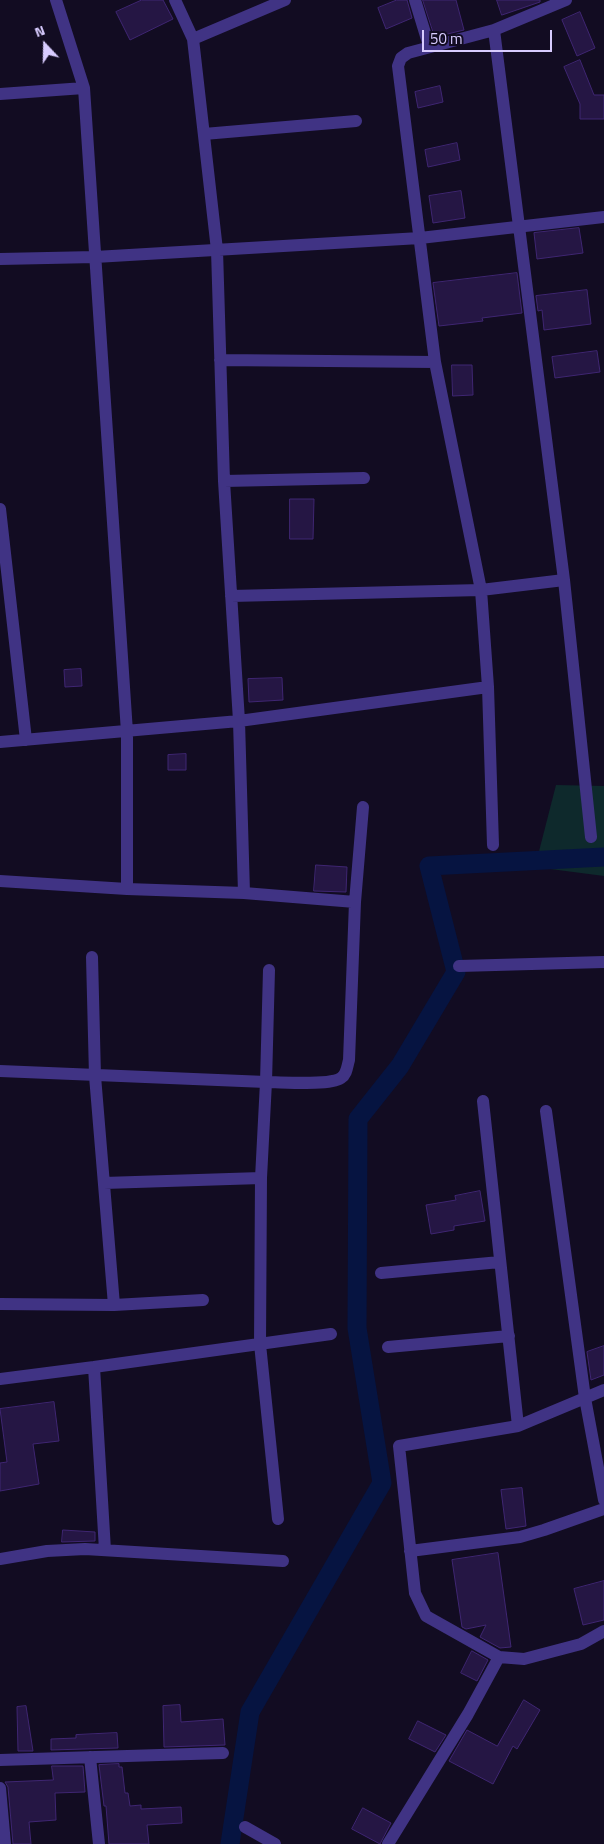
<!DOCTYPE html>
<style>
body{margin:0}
#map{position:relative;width:604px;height:1844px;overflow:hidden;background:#120c22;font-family:"Titillium Web",sans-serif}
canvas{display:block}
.north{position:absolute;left:20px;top:20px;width:50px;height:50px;-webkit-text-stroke:4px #120c22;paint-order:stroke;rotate:339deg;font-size:14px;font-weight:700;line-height:20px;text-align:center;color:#d8ccff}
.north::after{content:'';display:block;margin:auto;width:18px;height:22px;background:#d8ccff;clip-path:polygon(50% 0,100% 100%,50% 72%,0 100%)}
.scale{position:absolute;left:422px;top:30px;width:130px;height:22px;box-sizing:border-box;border:2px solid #d8ccff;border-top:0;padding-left:6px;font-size:15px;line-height:18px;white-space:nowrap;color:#d8ccff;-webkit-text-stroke:4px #120c22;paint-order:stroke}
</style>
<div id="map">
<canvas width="604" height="1844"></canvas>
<div class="north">N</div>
<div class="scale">50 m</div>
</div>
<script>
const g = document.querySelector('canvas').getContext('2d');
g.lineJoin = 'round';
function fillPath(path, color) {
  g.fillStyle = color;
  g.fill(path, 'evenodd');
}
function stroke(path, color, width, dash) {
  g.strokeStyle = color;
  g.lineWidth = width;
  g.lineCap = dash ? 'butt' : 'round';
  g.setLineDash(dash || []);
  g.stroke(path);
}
const green = new Path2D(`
 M 556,785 L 604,786 L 604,876 L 535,867 Z`);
const canal = new Path2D(`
 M 230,1844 L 250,1712 L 382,1483 L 357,1328 L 358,1119 L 400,1066 L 456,972 L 429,866 L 604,857`);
const building = new Path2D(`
 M 142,0 L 163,0 L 173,19 L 130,40 L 116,12 Z
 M 397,0 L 407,0 L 412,18 L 386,29 L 378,8 Z
 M 423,0 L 456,0 L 464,30 L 435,37 Z
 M 497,0 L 540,0 L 540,2 L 502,15 Z
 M 580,12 L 595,48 L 577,56 L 562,20 Z
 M 580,60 L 594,95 L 604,95 L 604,119 L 580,119 L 580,104 L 564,67 Z
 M 440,86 L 443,102 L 418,108 L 415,92 Z
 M 457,143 L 460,160 L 428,167 L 425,150 Z
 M 461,191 L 465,218 L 433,223 L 429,196 Z
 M 579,228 L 583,253 L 537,259 L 534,233 Z
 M 517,273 L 522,313 L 482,318 L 483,321 L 439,326 L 433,283 Z
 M 587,290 L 591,324 L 544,330 L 542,310 L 538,311 L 536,296 Z
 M 597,351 L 600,372 L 555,378 L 552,357 Z
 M 452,365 L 472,365 L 473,395 L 453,396 Z
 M 290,499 L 314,499 L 313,539 L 290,539 Z
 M 81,669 L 82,686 L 65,687 L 64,670 Z
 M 282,678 L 283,700 L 249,702 L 248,679 Z
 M 186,754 L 186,770 L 168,770 L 168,755 Z
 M 316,865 L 347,867 L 346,892 L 314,891 Z
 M 480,1191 L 485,1221 L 454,1226 L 454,1230 L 431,1234 L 426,1205 L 456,1200 L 455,1196 Z
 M 604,1346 L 604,1375 L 591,1380 L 587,1352 Z
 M 54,1402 L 59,1441 L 33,1444 L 39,1484 L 0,1491 L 0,1463 L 7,1462 L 0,1409 Z
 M 522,1488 L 526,1526 L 506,1529 L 501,1490 Z
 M 63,1530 L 95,1532 L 95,1541 L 62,1542 Z
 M 498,1553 L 511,1647 L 500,1648 L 480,1637 L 486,1625 L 466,1629 L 462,1627 L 452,1560 Z
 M 604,1581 L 604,1620 L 583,1625 L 574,1589 Z
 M 472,1651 L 488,1660 L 477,1681 L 461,1673 Z
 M 524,1700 L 540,1710 L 517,1749 L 513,1746 L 493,1784 L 449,1761 L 467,1730 L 497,1746 Z
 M 180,1705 L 181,1722 L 223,1719 L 225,1745 L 164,1747 L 163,1706 Z
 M 26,1706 L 33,1751 L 18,1751 L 17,1707 Z
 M 418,1721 L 446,1735 L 435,1752 L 409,1739 Z
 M 117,1733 L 118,1748 L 51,1750 L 51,1739 L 76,1738 L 76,1735 Z
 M 119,1764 L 119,1767 L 122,1767 L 125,1793 L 128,1793 L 130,1806 L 141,1805 L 141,1809 L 181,1807 L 182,1823 L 147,1825 L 149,1844 L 109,1844 L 106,1806 L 104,1806 L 99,1765 Z
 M 52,1766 L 83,1766 L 85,1792 L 55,1793 L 56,1820 L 29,1822 L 31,1844 L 13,1844 L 8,1787 L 5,1782 L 53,1780 Z
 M 363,1808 L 391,1823 L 380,1844 L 352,1829 Z`);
const minor = new Path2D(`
 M 56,0 L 84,88 L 127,732 L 127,889
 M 175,0 L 193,39 L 217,250 L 224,481 L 239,721 L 244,893
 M 415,0 L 429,46
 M 193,39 L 285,0
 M 0,94 L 84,88
 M 204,134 L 356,121
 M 0,259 L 95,257 L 420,238 L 604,217
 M 220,360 L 435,362 L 398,66 L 401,58 L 408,53 L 494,30 L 566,0
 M 224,481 L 364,478
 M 0,509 L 26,740
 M 564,580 L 591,837
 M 231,596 L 481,590 L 435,362
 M 0,742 L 239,721 L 488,687
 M 493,845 L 488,687 L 481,590 L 564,580 L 494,30
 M 0,881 L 127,889 L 244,893 L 355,902 L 363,807
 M 92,957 L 95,1076 L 114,1305
 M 459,966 L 604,962
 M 269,970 L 266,1082 C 283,1082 329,1086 341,1078 C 347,1074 347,1067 349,1060 L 355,902
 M 0,1071 L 266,1082 L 261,1178 L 260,1344 L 278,1519
 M 483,1101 L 518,1426 L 604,1390
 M 546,1111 L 585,1398 L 604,1500
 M 104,1183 L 261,1178
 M 381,1273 L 500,1262
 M 0,1304 L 114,1305 L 203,1300
 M 388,1347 L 509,1336
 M 94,1367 L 331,1334
 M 0,1379 L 94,1367 L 105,1550
 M 518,1426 L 399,1446 L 415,1593 L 426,1616 L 499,1657 L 524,1659 L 581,1644 L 604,1631
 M 410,1551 L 520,1537 L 544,1530 L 604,1509
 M 0,1559 L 47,1551 L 85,1549 L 283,1561
 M 90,1757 L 99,1844
 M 0,1760 L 223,1753
 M 0,1788 L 5,1844
 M 245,1827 L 275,1844
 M 388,1844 L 468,1714 L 499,1657`);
fillPath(green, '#0e292c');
stroke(canal, '#061441', 19);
fillPath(building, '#251644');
stroke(building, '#3f2672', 1);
stroke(minor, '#403384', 12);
</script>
